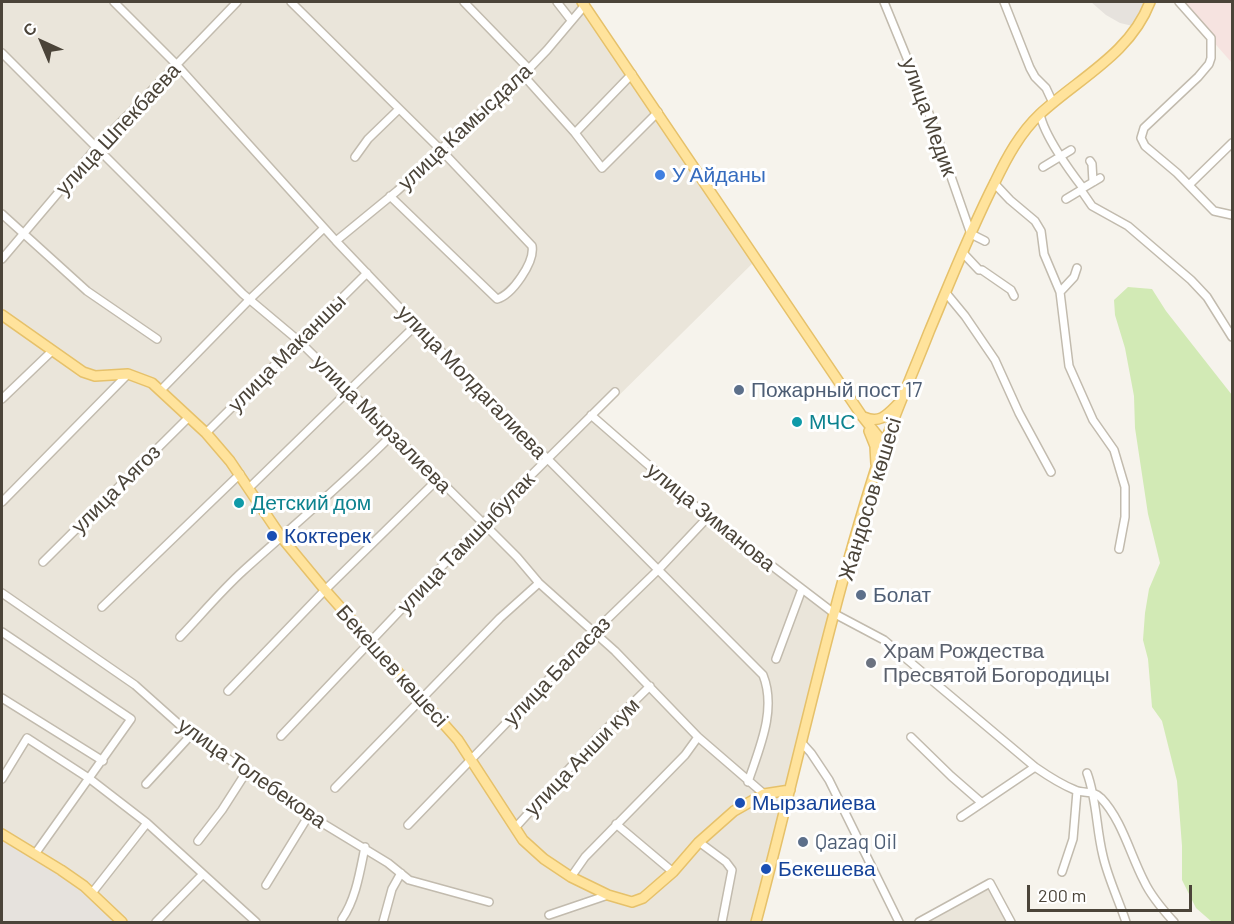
<!DOCTYPE html>
<meta charset="utf-8">
<style>
body{margin:0}
#map{position:relative;width:1234px;height:924px;overflow:hidden;background:#f6f3ec;font-family:Barlow,sans-serif}
canvas{display:block}
.frame{position:absolute;inset:0;border:3px solid #4b4439;pointer-events:none}
.north{position:absolute;left:12px;top:12px;width:60px;height:60px;-webkit-text-stroke:4px #fff;paint-order:stroke;rotate:316deg;font-size:16px;font-weight:700;line-height:24px;text-align:center;color:#4b4439}
.north::after{content:'';display:block;margin:auto;width:21px;height:27px;background:#4b4439;clip-path:polygon(50% 0,100% 100%,50% 72%,0 100%)}
.scale{position:absolute;left:1027px;top:885px;width:165px;height:27px;box-sizing:border-box;border:3px solid #4b4439;border-top:0;padding-left:8px;font-size:18px;line-height:21px;white-space:nowrap;color:#4b4439;-webkit-text-stroke:4px #fff;paint-order:stroke}
</style>
<div id="map">
<canvas width="1234" height="924"></canvas>
<div class="frame"></div>
<div class="north">С</div>
<div class="scale">200 m</div>
</div>
<script>
const g = document.querySelector('canvas').getContext('2d');
g.lineJoin = 'round';
function fillPath(path, color) {
  g.fillStyle = color;
  g.fill(path, 'evenodd');
}
function stroke(path, color, width, dash) {
  g.strokeStyle = color;
  g.lineWidth = width;
  g.lineCap = dash ? 'butt' : 'round';
  g.setLineDash(dash || []);
  g.stroke(path);
}
function write(font, color, halo, rows, align = 'center') {
  g.font = font + ' Barlow,sans-serif';
  g.lineWidth = 6;
  g.setLineDash([]);
  g.textBaseline = 'middle';
  g.strokeStyle = halo;
  g.fillStyle = color;
  for (const [text, x, y, turn = 0] of rows) {
    g.save();
    g.translate(x, y);
    g.rotate((+turn || 0) * Math.PI / 180);
    g.textAlign = isNaN(turn) ? turn : align;
    if (halo) g.strokeText(text, 0, 0);
    g.fillText(text, 0, 0);
    g.restore();
  }
}
const residential = new Path2D(`
 M 2,2 L 586,2 L 759,257 L 598,416 L 706,510 L 832,609 L 750,922 L 128,922 L 95,890 L 51,858 L 2,829 Z
 M 989,888 L 1011,922 L 924,922 Z`);
const industrial = new Path2D(`
 M 1091,2 L 1150,2 L 1137,27 L 1120,23 L 1106,15 Z
 M 2,838 L 46,864 L 90,897 L 117,922 L 2,922 Z`);
const medical = new Path2D(`
 M 1179,2 L 1232,2 L 1232,63 L 1203,30 Z`);
const green = new Path2D(`
 M 1128,287 L 1152,289 L 1166,311 L 1232,395 L 1232,922 L 1212,922 L 1196,908 L 1182,880 L 1182,846 L 1177,781 L 1162,721 L 1152,707 L 1148,659 L 1143,640 L 1145,613 L 1149,589 L 1160,563 L 1148,514 L 1135,428 L 1134,396 L 1125,348 L 1115,315 L 1114,300 Z`);
const minor = new Path2D(`
 M 114,2 L 176,64 L 336,241 L 457,368 L 763,675 C 777,710 759,749 748,782
 M 291,2 L 441,150 L 532,246 C 535,262 512,295 497,299 L 390,196
 M 464,2 L 529,69
 M 557,2 L 571,20
 M 884,2 L 925,102 L 971,234 L 985,241
 M 1004,2 L 1030,68 L 1035,77 L 1046,88 L 1053,103
 M 1179,2 L 1211,38 L 1211,58 L 1209,64 L 1198,77 L 1144,128 L 1141,138 L 1145,146 L 1177,173 L 1214,211 L 1232,215
 M 2,53 L 243,294 L 299,341 L 483,523 L 517,557 L 539,583 L 615,651 L 698,737 L 764,794
 M 523,75 L 575,133 L 602,168 L 658,112
 M 1040,114 C 1044,135 1069,170 1083,188 L 1081,190 L 1092,206 L 1128,226 L 1191,280 L 1207,297 L 1232,337
 M 575,133 L 632,74
 M 355,157 L 368,139 L 399,109
 M 1090,161 L 1092,164 L 1093,182
 M 1043,167 L 1071,150
 M 994,183 L 1010,200 L 1035,221 L 1041,231 L 1044,254 L 1060,292 L 1069,366 L 1093,420 L 1114,450 L 1125,487 L 1125,517 L 1119,549
 M 1189,185 L 1232,143
 M 1083,188 L 1100,178
 M 1066,199 L 1081,190
 M 2,214 L 87,291 L 157,339
 M 336,241 L 397,191 L 428,163 L 449,141 L 523,75 L 547,50 L 585,5
 M 963,253 L 979,270 L 982,270 L 1011,290 L 1014,296
 M 2,259 L 97,147 L 237,2
 M 1060,292 L 1074,277 L 1077,268
 M 946,293 L 965,316 L 995,360 L 1019,413 L 1051,472
 M 161,390 L 250,299 L 324,228
 M 2,399 L 52,351
 M 591,415 L 708,517 L 835,614 L 884,640 L 1035,767 C 1048,776 1060,784 1075,790 C 1084,794 1094,790 1101,798 C 1122,820 1130,854 1144,881 C 1151,896 1163,910 1174,922
 M 206,433 L 367,273
 M 249,488 L 416,325
 M 2,502 L 128,374
 M 43,562 L 189,417
 M 2,593 L 135,685 L 191,735 L 247,771 L 309,815 L 388,863 L 409,880 L 489,902
 M 102,607 L 240,474
 M 2,632 L 131,719 L 35,854
 M 180,637 C 201,615 221,591 243,571 C 293,526 344,483 392,435
 M 776,659 L 802,589
 M 228,691 L 325,590 L 438,479
 M 2,698 L 103,761
 M 281,736 L 483,523 L 615,392
 M 911,737 L 951,776 L 982,803
 M 802,743 L 811,753 L 829,780 L 899,922
 M 1087,773 C 1097,800 1096,828 1103,856 C 1108,878 1119,901 1126,922
 M 2,779 L 27,738 L 90,779 L 147,823 L 256,922
 M 146,784 L 191,735
 M 335,788 L 500,618 L 539,583
 M 961,817 L 1035,767
 M 616,824 L 673,872
 M 408,825 L 594,632 L 659,569 L 708,517
 M 515,828 L 597,738 L 650,686
 M 198,841 L 222,810 L 247,771
 M 699,842 L 726,862 L 732,870 L 722,922
 M 1062,872 L 1073,839 L 1077,791
 M 571,877 L 585,857 L 685,755 L 698,737
 M 266,885 L 309,815
 M 92,893 L 147,823
 M 549,915 L 608,895
 M 342,919 C 356,899 360,871 365,847
 M 156,922 L 203,874
 M 383,922 L 392,889 L 401,873
 M 919,922 L 990,883 L 1011,922`);
const major = new Path2D(`
 M 582,2 L 862,416 L 885,445
 M 2,315 L 83,372 L 95,376 L 128,374 L 152,383 L 206,433 L 230,461 L 282,538 L 325,590 L 458,740 L 523,840 L 544,859 L 571,877 L 608,895 L 632,902 L 643,898 L 673,872 L 699,842 L 734,811 L 764,794 L 790,790
 M 864,417 C 880,424 887,415 898,404
 M 869,431 L 875,446 L 876,464
 M 2,834 L 61,870 L 84,886 L 122,922
 M 756,922 C 796,772 828,619 875,471 C 890,424 911,378 929,332 C 950,282 970,231 995,182 C 1007,157 1020,133 1040,114 C 1079,78 1130,54 1150,2`);
const markers = [
 [660,175,6,"#3f7fe0"],
 [739,390,6,"#5c6f8a"],
 [797,422,6,"#0f9aa8"],
 [239,503,6,"#0f9aa8"],
 [272,536,6,"#1a4fb4"],
 [861,595,6,"#5c6f8a"],
 [871,663,6,"#6b7280"],
 [740,803,6,"#1a4fb4"],
 [803,842,6,"#5c6f8a"],
 [766,869,6,"#1a4fb4"]
];
const streetNames = [
 ["улица Медик",929,117,70],
 ["улица Камысдала",465,127,-43],
 ["улица Шпекбаева",118,129,-47],
 ["улица Маканшы",287,353,-45],
 ["улица Молдагалиева",472,382,46],
 ["улица Мырзалиева",382,424,45],
 ["улица Аягоз",116,489,-45],
 ["Жандосов көшесі",870,499,-73],
 ["улица Зиманова",711,517,39],
 ["улица Тамшыбулак",466,543,-46],
 ["Бекешев көшесі",392,666,48],
 ["улица Баласаз",557,671,-46],
 ["улица Анши кум",582,757,-46],
 ["улица Толебекова",252,773,35]
];
const shopNames = [
 ["У Айданы",672,175]
];
const serviceNames = [
 ["Пожарный пост 17",751,390],
 ["Болат",873,595],
 ["Qazaq Oil",815,842]
];
const cultureNames = [
 ["МЧС",809,422],
 ["Детский дом",251,503]
];
const transitNames = [
 ["Коктерек",284,536],
 ["Мырзалиева",752,803],
 ["Бекешева",778,869]
];
const worshipNames = [
 ["Храм Рождества",883,651],
 ["Пресвятой Богородицы",883,675]
];
fillPath(residential, '#eae5da');
fillPath(industrial, '#e6e2dd');
fillPath(medical, '#f6e3e0');
fillPath(green, '#d2eab5');
stroke(minor, '#c2bbae', 10);
stroke(major, '#e6c16a', 12);
stroke(minor, '#fff', 7);
stroke(major, '#ffe39c', 9);
for (const [x, y, r, color] of markers) {
  const dot = new Path2D();
  dot.arc(x, y, r, 0, 2 * Math.PI);
  g.fillStyle = color;
  g.fill(dot);
  stroke(dot, '#fff', 2);
}
write('21px', '#4b4439', '#fff', streetNames);
write('21px', '#366cbe', '#fff', shopNames, 'left');
write('21px', '#4e5e75', '#fff', serviceNames, 'left');
write('21px', '#0d838f', '#fff', cultureNames, 'left');
write('21px', '#164399', '#fff', transitNames, 'left');
write('21px', '#5b616d', '#fff', worshipNames, 'left');
</script>
